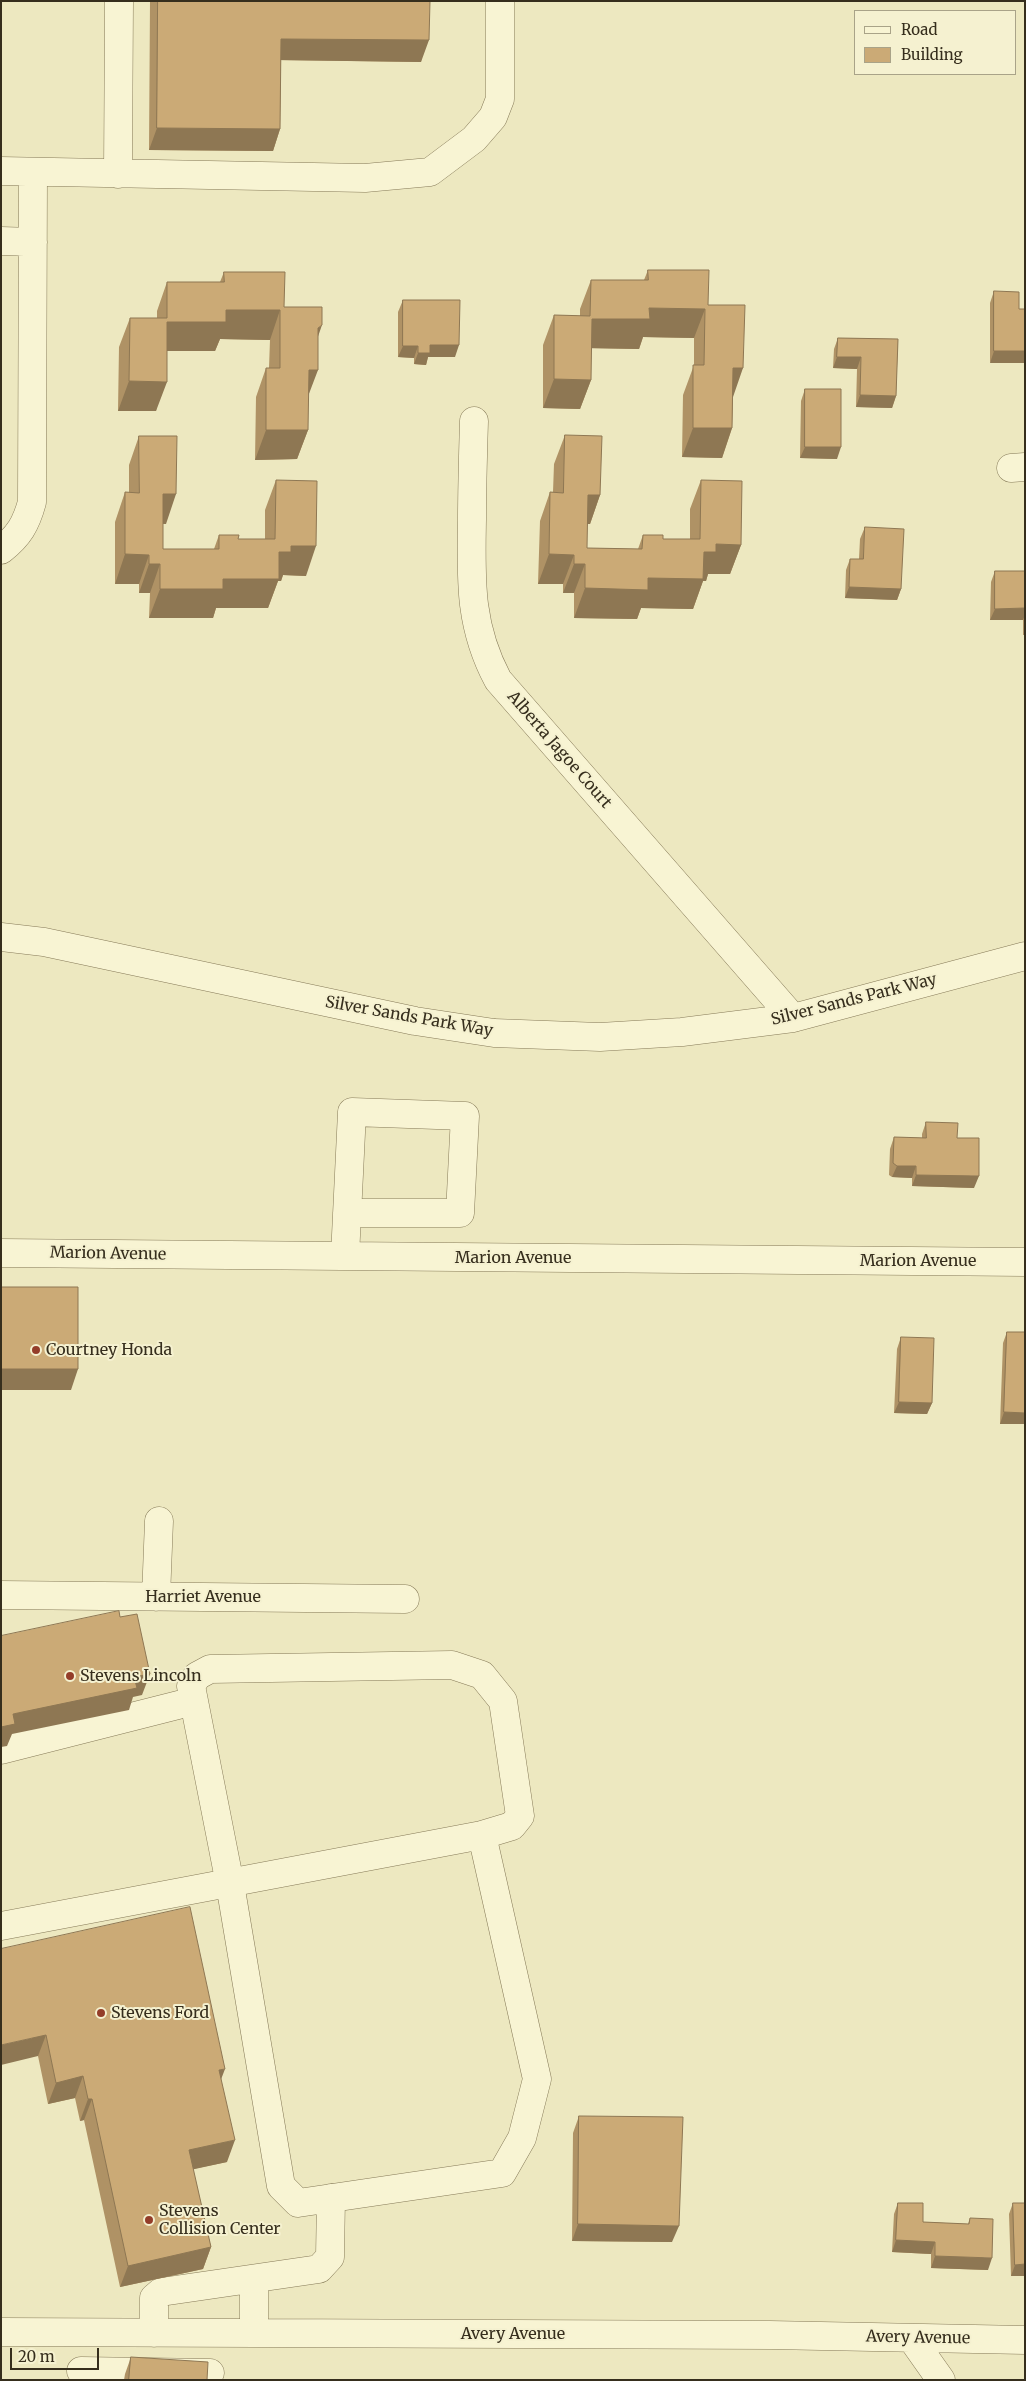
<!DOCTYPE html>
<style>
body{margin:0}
#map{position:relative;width:1026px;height:2381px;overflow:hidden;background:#ede8c0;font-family:Merriweather,serif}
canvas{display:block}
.frame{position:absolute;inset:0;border:2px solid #362e1d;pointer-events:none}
.legend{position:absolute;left:854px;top:10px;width:162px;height:65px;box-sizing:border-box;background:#f5f1d0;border:1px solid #a9a388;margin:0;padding:6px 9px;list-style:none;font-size:15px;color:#362e1d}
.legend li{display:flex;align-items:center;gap:10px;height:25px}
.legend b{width:25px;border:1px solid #a9a388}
.scale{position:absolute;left:10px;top:2348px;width:89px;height:22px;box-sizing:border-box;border:2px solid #362e1d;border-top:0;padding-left:6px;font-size:15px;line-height:18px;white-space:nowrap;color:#362e1d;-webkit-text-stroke:4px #f5f1d0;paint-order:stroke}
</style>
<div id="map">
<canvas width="1026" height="2381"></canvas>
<div class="frame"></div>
<ul class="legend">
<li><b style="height:6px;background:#f8f4d3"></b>Road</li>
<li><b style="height:14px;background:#cbaa76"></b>Building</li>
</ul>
<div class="scale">20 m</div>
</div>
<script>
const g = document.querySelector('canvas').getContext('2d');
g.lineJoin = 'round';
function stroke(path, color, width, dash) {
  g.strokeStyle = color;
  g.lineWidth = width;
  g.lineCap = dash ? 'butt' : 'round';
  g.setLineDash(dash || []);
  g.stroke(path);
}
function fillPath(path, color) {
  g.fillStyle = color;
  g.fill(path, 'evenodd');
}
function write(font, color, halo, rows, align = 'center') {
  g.font = font + ' Merriweather,serif';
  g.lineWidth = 4;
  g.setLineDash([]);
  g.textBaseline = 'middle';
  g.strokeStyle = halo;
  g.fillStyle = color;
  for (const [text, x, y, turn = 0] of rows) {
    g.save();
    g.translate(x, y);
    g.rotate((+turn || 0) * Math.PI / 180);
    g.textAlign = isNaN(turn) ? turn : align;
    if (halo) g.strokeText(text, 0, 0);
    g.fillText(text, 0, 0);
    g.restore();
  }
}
const minor = new Path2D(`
 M 1,171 L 365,178 L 430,172 L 474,139 L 493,117 L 500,99 L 500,1
 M 118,174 L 119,1
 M 1,241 L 33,242
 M 474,421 C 473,454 472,487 472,520 C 471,580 469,626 498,680 L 793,1018
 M 1011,468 L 1025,467
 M 1,550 C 19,536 26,524 32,502 L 33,172
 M 1,937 L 44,942 L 415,1021 L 494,1033 L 600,1037 L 682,1032 L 793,1018 L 1025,956
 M 1,1253 L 1025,1262
 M 345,1256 L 352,1112 L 465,1116 L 460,1213 L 347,1213
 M 1,1595 L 405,1599
 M 156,1597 L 159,1521
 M 1,1750 L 194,1701
 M 1,1926 L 482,1835 L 512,1826 L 520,1816 L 503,1701 L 482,1675 L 452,1665 L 210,1669 L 197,1676 L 191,1686 L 230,1884 L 281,2186 L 298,2203 L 502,2173 L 522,2138 L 537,2079 L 482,1835
 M 1,2332 L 770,2335 L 1025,2340
 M 154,2333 L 154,2298 L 161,2292 L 319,2269 L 330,2257 L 331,2198
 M 254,2333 L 254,2279
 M 912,2339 L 941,2380
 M 81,2371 L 210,2373`);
const wall = new Path2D(`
 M 150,1 L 430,1 L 421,62 L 281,60 L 280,129 L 273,151 L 149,150 Z
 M 648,270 L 708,305 L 733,397 L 732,428 L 722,458 L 682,457 L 683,395 L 694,365 L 694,338 L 643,337 L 639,349 L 591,348 L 591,380 L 580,409 L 543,408 L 543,345 L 554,315 L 580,316 L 580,309 L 591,280 L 644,280 Z
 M 224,272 L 284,307 L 318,335 L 308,397 L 308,430 L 297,459 L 255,460 L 256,397 L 266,368 L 269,368 L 270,340 L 220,339 L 215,351 L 167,351 L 156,411 L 118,411 L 119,347 L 130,318 L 157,318 L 157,311 L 167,282 L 220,282 Z
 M 994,291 L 1019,309 L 990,363 L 990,303 Z
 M 403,300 L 455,357 L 428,357 L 426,365 L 414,364 L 414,358 L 398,357 L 398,312 Z
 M 838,338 L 898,339 L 896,396 L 892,408 L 856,407 L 857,369 L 833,368 L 834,349 Z
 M 805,389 L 837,459 L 800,458 L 801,401 Z
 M 565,435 L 600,495 L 590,524 L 587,524 L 587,548 L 638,549 L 643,535 L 663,539 L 690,539 L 690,509 L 701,480 L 741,545 L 730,574 L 708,574 L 706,581 L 703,581 L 693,609 L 641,608 L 637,619 L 574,618 L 574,593 L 563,593 L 563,584 L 538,584 L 540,521 L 550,492 L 553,492 L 554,464 Z
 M 139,436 L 166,524 L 163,524 L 163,549 L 214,549 L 219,535 L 238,539 L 265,539 L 265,510 L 276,480 L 306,576 L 283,575 L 281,581 L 278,581 L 268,608 L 216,608 L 213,618 L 149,618 L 150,593 L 139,593 L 139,584 L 115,584 L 115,522 L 125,492 L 129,493 L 129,465 Z
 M 865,527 L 901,589 L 897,600 L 845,598 L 846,570 L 850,559 L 859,559 L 860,539 Z
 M 995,571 L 1025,571 L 1025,635 L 1023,635 L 1023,620 L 990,620 L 991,582 Z
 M 926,1122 L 957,1138 L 974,1188 L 912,1186 L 912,1178 L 892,1177 L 889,1175 L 890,1149 L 894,1137 L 922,1138 L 922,1134 Z
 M 1007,1332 L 1025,1332 L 1025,1424 L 1000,1424 L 1003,1343 Z
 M 901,1337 L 932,1403 L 927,1414 L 894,1413 L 897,1349 Z
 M 1,1949 L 221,2079 L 227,2162 L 193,2169 L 211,2247 L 203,2269 L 120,2287 L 84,2120 L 80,2121 L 75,2098 L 48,2104 L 38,2056 Z
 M 579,2116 L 672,2242 L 572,2241 L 573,2133 Z
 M 898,2203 L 923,2222 L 968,2224 L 970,2218 L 988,2270 L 931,2268 L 931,2254 L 892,2252 L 894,2214 Z
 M 1013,2203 L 1025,2203 L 1025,2276 L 1011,2276 L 1009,2214 Z
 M 131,2357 L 207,2380 L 124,2380 L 125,2374 Z`);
const shadedWall = new Path2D(`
 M 281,39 L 429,40 L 421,62 L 273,60 Z
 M 157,128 L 280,129 L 273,151 L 149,150 Z
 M 649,308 L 705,309 L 694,338 L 643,337 L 639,349 L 581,348 L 592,319 Z
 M 226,310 L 280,310 L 270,340 L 220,339 L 215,351 L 156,351 L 167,322 Z
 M 322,325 L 312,354 L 318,328 Z
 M 430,345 L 459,345 L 455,357 L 428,357 L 426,365 L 414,364 L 418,353 Z
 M 403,346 L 418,346 L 414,358 L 398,357 Z
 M 994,351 L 1025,351 L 1025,363 L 990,363 Z
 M 837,357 L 861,357 L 857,369 L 833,368 Z
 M 733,368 L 743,368 L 733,397 L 722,397 Z
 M 309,370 L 318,370 L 307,399 Z
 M 554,379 L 591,380 L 580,409 L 543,408 Z
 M 129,381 L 167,382 L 156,411 L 118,411 Z
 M 860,395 L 896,396 L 892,408 L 856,407 Z
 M 693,428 L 732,428 L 722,458 L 682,457 Z
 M 266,430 L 308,430 L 297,459 L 255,460 Z
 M 805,447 L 841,447 L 837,459 L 800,458 Z
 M 163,494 L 176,494 L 166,524 L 153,523 Z
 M 588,495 L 600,495 L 590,524 L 577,524 Z
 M 716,544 L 741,545 L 730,574 L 708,574 L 706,581 L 703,581 L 693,609 L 641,608 L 637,619 L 574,618 L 585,588 L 648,578 Z
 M 291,546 L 316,546 L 306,576 L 283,575 L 281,581 L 278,581 L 268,608 L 216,608 L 213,618 L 149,618 L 160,589 L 223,579 Z
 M 125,554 L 149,555 L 139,584 L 115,584 Z
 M 549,554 L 574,555 L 563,584 L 538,584 Z
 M 149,564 L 160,564 L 150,593 L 139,593 Z
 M 574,564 L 585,564 L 574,593 L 563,593 Z
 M 849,587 L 901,589 L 897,600 L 845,598 Z
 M 1025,608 L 1025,615 L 1023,620 L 990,620 L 995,609 Z
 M 897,1166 L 916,1166 L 912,1178 L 892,1177 Z
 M 916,1175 L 979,1176 L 974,1188 L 912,1186 Z
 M 1,1369 L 78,1369 L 71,1390 L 1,1390 Z
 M 899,1402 L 932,1403 L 927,1414 L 894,1413 Z
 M 1004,1412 L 1025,1413 L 1025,1424 L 1000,1424 Z
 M 150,1674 L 142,1695 L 133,1697 L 129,1710 L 12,1734 L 7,1746 L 1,1747 L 1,1727 L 13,1714 L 134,1677 Z
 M 46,2035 L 38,2056 L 1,2065 L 1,2045 Z
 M 225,2069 L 217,2090 L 219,2070 Z
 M 83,2076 L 75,2098 L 48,2104 L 56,2083 Z
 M 88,2099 L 92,2099 L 84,2120 L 80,2121 Z
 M 235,2140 L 227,2162 L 181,2172 L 189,2150 Z
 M 578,2224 L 679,2226 L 672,2242 L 572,2241 Z
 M 896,2240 L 935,2242 L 931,2254 L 892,2252 Z
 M 211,2247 L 203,2269 L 120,2287 L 128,2266 Z
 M 935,2256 L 992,2258 L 988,2270 L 931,2268 Z
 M 1025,2264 L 1025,2276 L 1011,2276 L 1015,2265 Z`);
const building = new Path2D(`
 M 158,1 L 430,1 L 429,40 L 281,39 L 280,129 L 157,128 Z
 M 648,270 L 709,270 L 708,305 L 745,305 L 743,368 L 733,368 L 732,428 L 693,428 L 693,365 L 704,365 L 705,309 L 649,308 L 650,319 L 592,319 L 591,380 L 554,379 L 554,315 L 590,316 L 591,280 L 648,280 Z
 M 224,272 L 285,272 L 284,307 L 322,307 L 322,325 L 318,328 L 318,370 L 309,370 L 308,430 L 266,430 L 266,368 L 280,368 L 280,310 L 226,310 L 226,322 L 167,322 L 167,382 L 129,381 L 130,318 L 167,318 L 167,282 L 224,282 Z
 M 994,291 L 1019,292 L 1019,309 L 1025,309 L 1025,351 L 994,351 Z
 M 403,300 L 460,300 L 459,345 L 430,345 L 430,353 L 418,353 L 418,346 L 403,346 Z
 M 838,338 L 898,339 L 896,396 L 860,395 L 861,357 L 837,357 Z
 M 805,389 L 841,389 L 841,447 L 805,447 Z
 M 565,435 L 602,436 L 600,495 L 588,495 L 587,548 L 642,549 L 643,535 L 663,535 L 663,539 L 700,539 L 701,480 L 742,481 L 741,545 L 716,544 L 716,552 L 704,552 L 703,579 L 648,578 L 648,590 L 585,588 L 585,564 L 574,564 L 574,555 L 549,554 L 550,492 L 563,493 Z
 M 139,436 L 177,436 L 176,494 L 163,494 L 163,549 L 219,549 L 219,535 L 239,535 L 238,539 L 275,539 L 276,480 L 317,481 L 316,546 L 291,546 L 291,552 L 279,552 L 279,579 L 223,579 L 223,589 L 160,589 L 160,564 L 149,564 L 149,555 L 125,554 L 125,492 L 139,493 Z
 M 865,527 L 904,529 L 901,589 L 849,587 L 850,559 L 863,559 Z
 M 995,571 L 1025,571 L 1025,608 L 995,609 Z
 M 926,1122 L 958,1123 L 957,1138 L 979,1138 L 979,1176 L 916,1175 L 916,1166 L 897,1166 L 893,1163 L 894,1137 L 926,1138 Z
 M 1,1287 L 78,1287 L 78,1369 L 1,1369 Z
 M 1007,1332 L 1025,1332 L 1025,1413 L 1004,1412 Z
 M 901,1337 L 934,1338 L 932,1403 L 899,1402 Z
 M 119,1611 L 120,1617 L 137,1614 L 150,1674 L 134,1677 L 137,1688 L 13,1714 L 15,1724 L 1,1727 L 1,1636 Z
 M 190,1907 L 225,2069 L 219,2070 L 235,2140 L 189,2150 L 211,2247 L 128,2266 L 92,2099 L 88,2099 L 83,2076 L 56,2083 L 46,2035 L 1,2045 L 1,1949 Z
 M 579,2116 L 683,2117 L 679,2226 L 578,2224 Z
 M 898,2203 L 923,2203 L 923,2222 L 969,2224 L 970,2218 L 993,2219 L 992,2258 L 935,2256 L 935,2242 L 896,2240 Z
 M 1013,2203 L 1025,2203 L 1025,2264 L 1015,2265 Z
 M 131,2357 L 208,2362 L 207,2380 L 129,2380 Z`);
const markers = [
 [36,1350,5,"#943d29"],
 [70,1676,5,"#943d29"],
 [101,2013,5,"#943d29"],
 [149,2220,5,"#943d29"]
];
const streetNames = [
 ["Alberta Jagoe Court",559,750,49],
 ["Silver Sands Park Way",854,1000,-14],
 ["Silver Sands Park Way",409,1017,10],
 ["Marion Avenue",108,1254,1],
 ["Marion Avenue",513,1258],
 ["Marion Avenue",918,1261],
 ["Harriet Avenue",203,1597],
 ["Avery Avenue",513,2334],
 ["Avery Avenue",918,2338,1]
];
const poiNames = [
 ["Courtney Honda",46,1350],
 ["Stevens Lincoln",80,1676],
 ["Stevens Ford",111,2013],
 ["Stevens",159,2211],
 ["Collision Center",159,2229]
];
stroke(minor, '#867a58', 29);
stroke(minor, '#f8f4d3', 28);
fillPath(wall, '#af9265');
fillPath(shadedWall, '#8e7753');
fillPath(building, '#cbaa76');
stroke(building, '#8e7753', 1);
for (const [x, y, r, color] of markers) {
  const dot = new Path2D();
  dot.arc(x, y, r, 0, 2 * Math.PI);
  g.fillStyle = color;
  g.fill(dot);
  stroke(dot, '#f5f1d0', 2);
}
write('16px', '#362e1d', '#f5f1d0', streetNames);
write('16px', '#362e1d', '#f5f1d0', poiNames, 'left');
</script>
